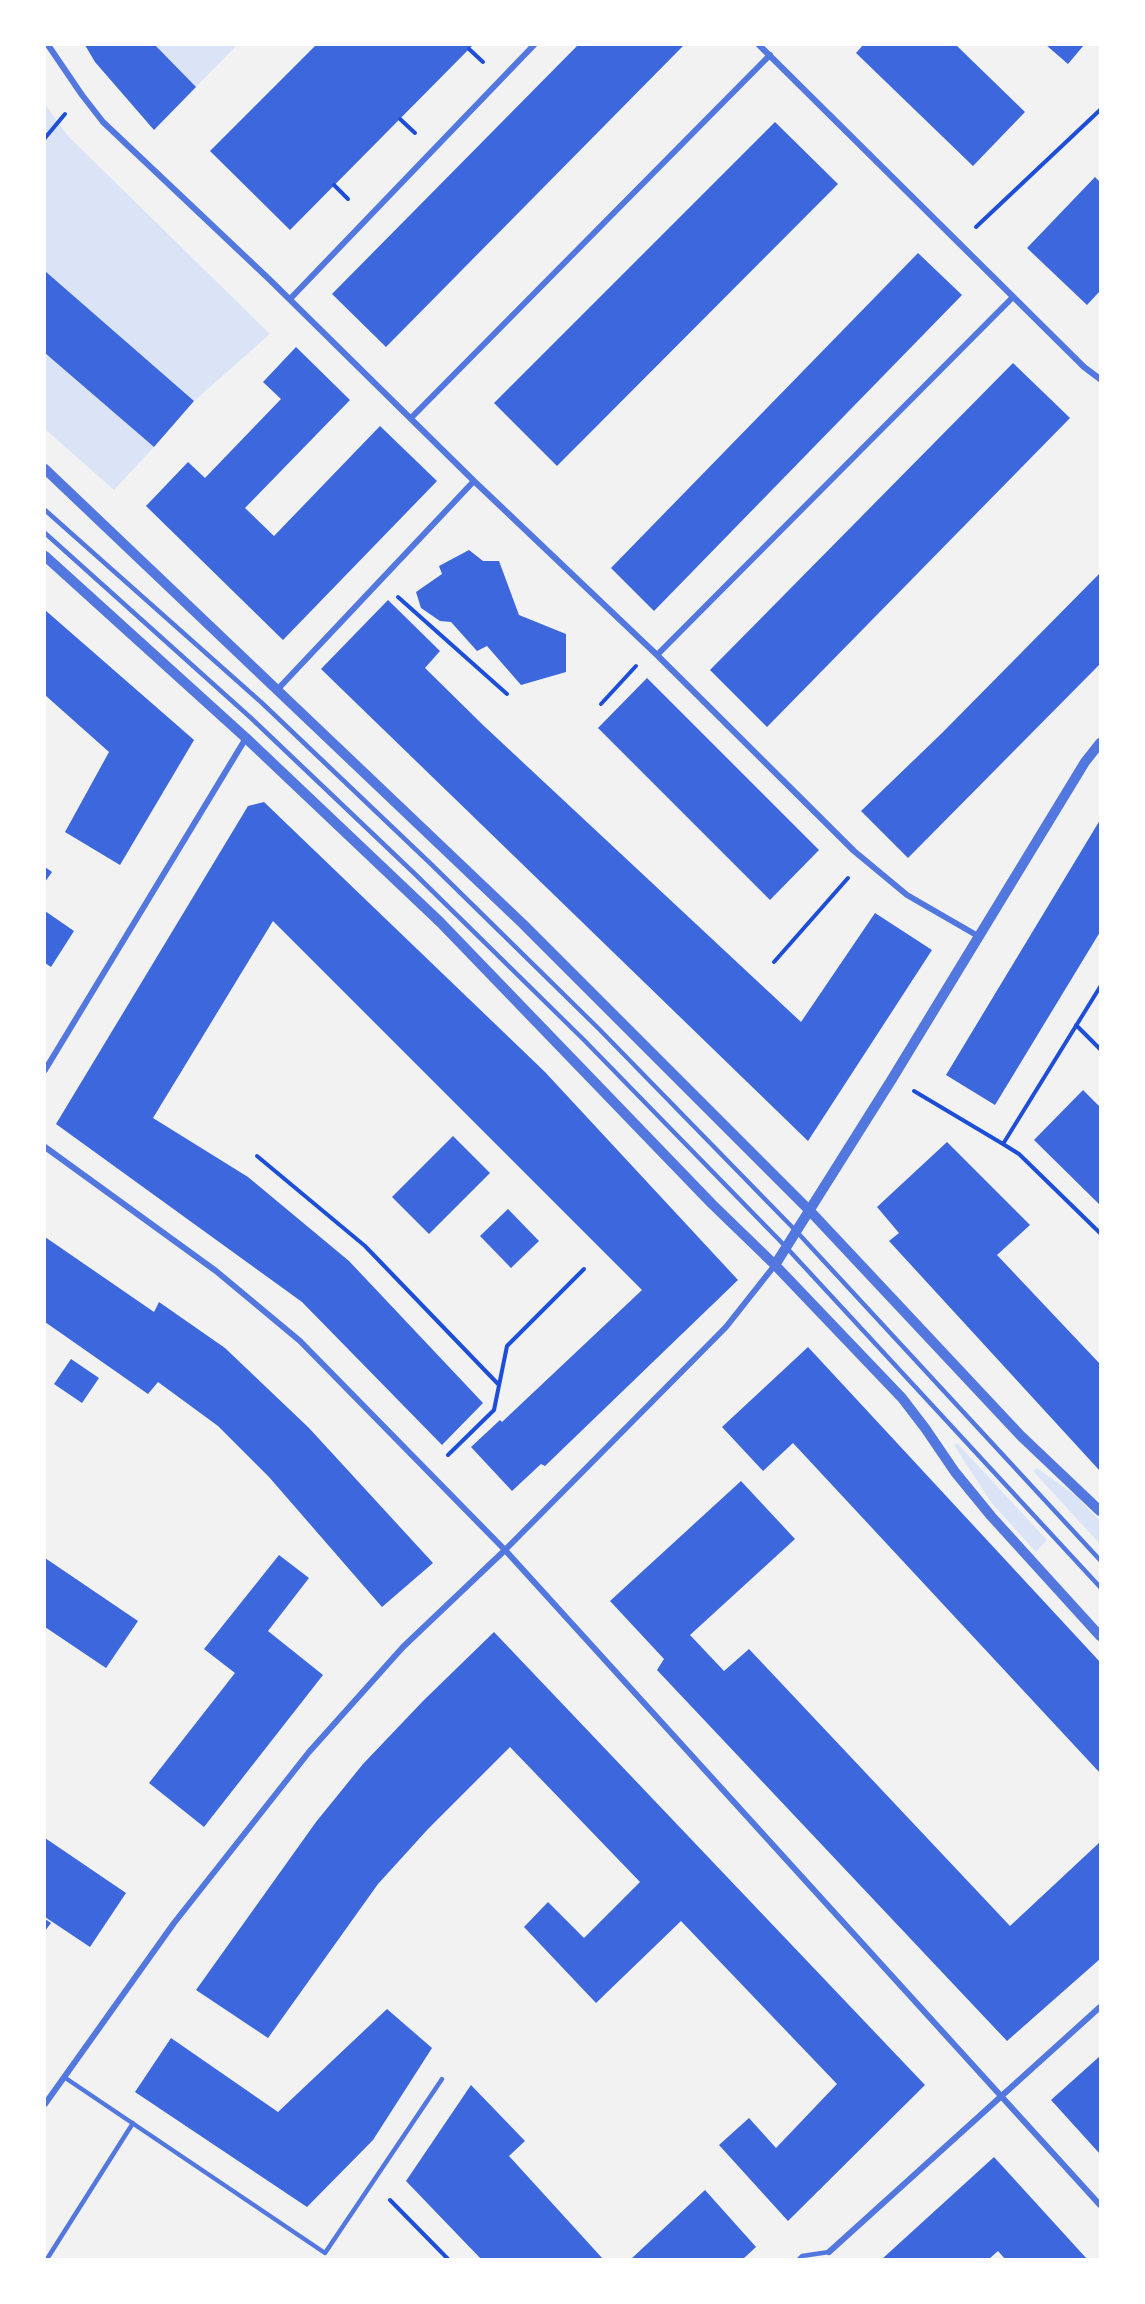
<!DOCTYPE html>
<style>
body{margin:0}
#map{position:relative;width:1145px;height:2304px;overflow:hidden;background:#f2f2f2;font-family:Manrope,sans-serif}
canvas{display:block}
.frame{position:absolute;inset:0;border:46px solid #fff;pointer-events:none}
</style>
<div id="map">
<canvas width="1145" height="2304"></canvas>
<div class="frame"></div>
</div>
<script>
const g = document.querySelector('canvas').getContext('2d');
g.lineJoin = 'round';
function fillPath(path, color) {
  g.fillStyle = color;
  g.fill(path, 'evenodd');
}
function stroke(path, color, width, dash) {
  g.strokeStyle = color;
  g.lineWidth = width;
  g.lineCap = dash ? 'butt' : 'round';
  g.setLineDash(dash || []);
  g.stroke(path);
}
const green = new Path2D(`
 M 155,45 L 237,45 L 196,87 Z
 M 45,104 L 68,136 L 270,334 L 194,401 L 45,271 Z
 M 45,353 L 154,447 L 114,490 L 45,429 Z
 M 957,1443 L 1047,1540 L 1036,1552 L 991,1502 L 954,1445 Z
 M 1037,1468 L 1076,1496 L 1100,1521 L 1100,1544 L 1033,1471 Z`);
const building = new Path2D(`
 M 85,45 L 155,45 L 196,87 L 154,130 L 95,62 Z
 M 316,45 L 473,45 L 290,230 L 210,151 Z
 M 578,45 L 684,45 L 386,347 L 332,294 Z
 M 863,45 L 956,45 L 1025,112 L 973,166 L 856,53 Z
 M 1046,45 L 1084,45 L 1068,64 Z
 M 775,122 L 838,184 L 557,466 L 494,403 Z
 M 1095,177 L 1100,182 L 1100,291 L 1087,305 L 1027,248 Z
 M 918,253 L 962,295 L 654,611 L 611,568 Z
 M 45,271 L 194,401 L 154,447 L 45,353 Z
 M 296,347 L 350,400 L 245,508 L 274,536 L 380,426 L 437,481 L 283,640 L 146,506 L 188,462 L 205,478 L 281,399 L 263,382 Z
 M 1013,363 L 1070,418 L 767,727 L 710,670 Z
 M 469,550 L 483,561 L 499,561 L 519,615 L 566,634 L 566,672 L 521,685 L 487,646 L 477,651 L 451,622 L 440,621 L 421,608 L 416,592 L 442,574 L 439,566 Z
 M 1100,573 L 1100,664 L 908,858 L 861,811 L 942,733 Z
 M 388,600 L 440,651 L 425,668 L 484,726 L 801,1022 L 875,913 L 932,950 L 808,1141 L 321,669 Z
 M 45,610 L 194,740 L 120,865 L 65,832 L 109,752 L 45,695 Z
 M 647,678 L 819,850 L 770,900 L 598,728 Z
 M 264,802 L 545,1072 L 738,1280 L 545,1466 L 541,1464 L 512,1491 L 471,1447 L 500,1420 L 502,1422 L 642,1290 L 273,921 L 153,1118 L 248,1177 L 349,1261 L 483,1403 L 442,1445 L 302,1302 L 56,1124 L 248,806 Z
 M 1100,820 L 1100,932 L 995,1105 L 946,1075 Z
 M 45,867 L 52,872 L 45,882 Z
 M 45,911 L 74,931 L 51,967 L 45,963 Z
 M 1083,1090 L 1100,1107 L 1100,1205 L 1034,1140 Z
 M 453,1136 L 490,1173 L 429,1234 L 392,1197 Z
 M 947,1142 L 1030,1225 L 997,1255 L 1100,1364 L 1100,1471 L 889,1241 L 899,1233 L 877,1207 Z
 M 508,1209 L 539,1241 L 511,1268 L 480,1236 Z
 M 45,1237 L 154,1312 L 159,1302 L 225,1348 L 309,1428 L 433,1563 L 382,1607 L 269,1477 L 218,1426 L 158,1382 L 148,1394 L 45,1322 Z
 M 808,1347 L 1100,1662 L 1100,1773 L 793,1443 L 763,1471 L 722,1427 Z
 M 71,1359 L 99,1378 L 82,1403 L 54,1384 Z
 M 741,1481 L 795,1539 L 690,1635 L 724,1671 L 749,1649 L 1010,1926 L 1100,1842 L 1100,1959 L 1007,2041 L 657,1670 L 664,1659 L 610,1601 Z
 M 279,1555 L 309,1578 L 268,1631 L 323,1675 L 204,1827 L 149,1783 L 235,1673 L 204,1649 Z
 M 45,1558 L 138,1621 L 106,1668 L 45,1627 Z
 M 494,1632 L 925,2085 L 788,2221 L 719,2145 L 749,2118 L 776,2148 L 837,2084 L 681,1921 L 596,2003 L 524,1927 L 548,1902 L 584,1938 L 640,1882 L 510,1747 L 428,1829 L 378,1884 L 268,2038 L 196,1990 L 316,1822 L 363,1764 L 423,1701 Z
 M 45,1838 L 126,1893 L 90,1947 L 45,1917 Z
 M 45,1919 L 51,1923 L 45,1931 Z
 M 387,2009 L 432,2048 L 373,2140 L 307,2207 L 135,2092 L 171,2038 L 278,2112 Z
 M 1100,2056 L 1100,2154 L 1051,2100 Z
 M 471,2085 L 525,2141 L 509,2156 L 603,2259 L 481,2259 L 406,2181 Z
 M 994,2157 L 1087,2259 L 1005,2259 L 998,2251 L 989,2259 L 882,2259 Z
 M 705,2190 L 756,2247 L 743,2259 L 631,2259 Z`);
const path = new Path2D(`
 M 469,49 L 483,62
 M 400,119 L 415,133
 M 45,138 L 65,114
 M 334,185 L 348,199
 M 976,227 L 1100,110
 M 398,597 L 507,694
 M 601,704 L 636,666
 M 774,962 L 848,878
 M 1076,1025 L 1100,1049
 M 914,1091 L 1003,1144 L 1100,987
 M 1003,1144 L 1019,1154 L 1100,1233
 M 257,1156 L 365,1246 L 499,1385
 M 448,1455 L 494,1410 L 507,1346 L 584,1269
 M 390,2200 L 448,2259`);
const service = new Path2D(`
 M 45,510 L 262,703 L 432,865 L 599,1029 L 797,1232 L 1100,1560
 M 45,533 L 251,718 L 416,875 L 584,1040 L 786,1247 L 1100,1587
 M 64,2077 L 325,2253 L 442,2079
 M 47,2259 L 133,2123
 M 799,2259 L 802,2256 L 829,2252`);
const minor = new Path2D(`
 M 48,45 L 82,95 L 103,122 L 270,280 L 474,481 L 657,655 L 854,851 L 907,895 L 978,936
 M 759,45 L 1084,367 L 1100,379
 M 290,299 L 534,45
 M 411,418 L 770,55
 M 657,655 L 1013,297
 M 277,690 L 474,481
 M 45,1070 L 246,738
 M 45,1147 L 216,1271 L 300,1341 L 505,1550 L 1100,2205
 M 45,2104 L 174,1923 L 309,1752 L 403,1647 L 505,1550 L 726,1327 L 775,1265
 M 829,2252 L 1100,2007`);
const tertiary = new Path2D(`
 M 45,469 L 523,924 L 810,1211 L 1021,1436 L 1100,1511
 M 45,556 L 246,738 L 440,922 L 712,1204 L 775,1265 L 902,1398 L 925,1428 L 955,1472 L 991,1516 L 1100,1636
 M 775,1265 L 892,1079 L 1085,762 L 1100,743`);
fillPath(green, '#dbe4f7');
fillPath(building, '#3d67dc');
stroke(path, '#1d4ed8', 4);
stroke(service, '#5277de', 4.5);
stroke(minor, '#5277de', 6);
stroke(tertiary, '#5277de', 10);
</script>
